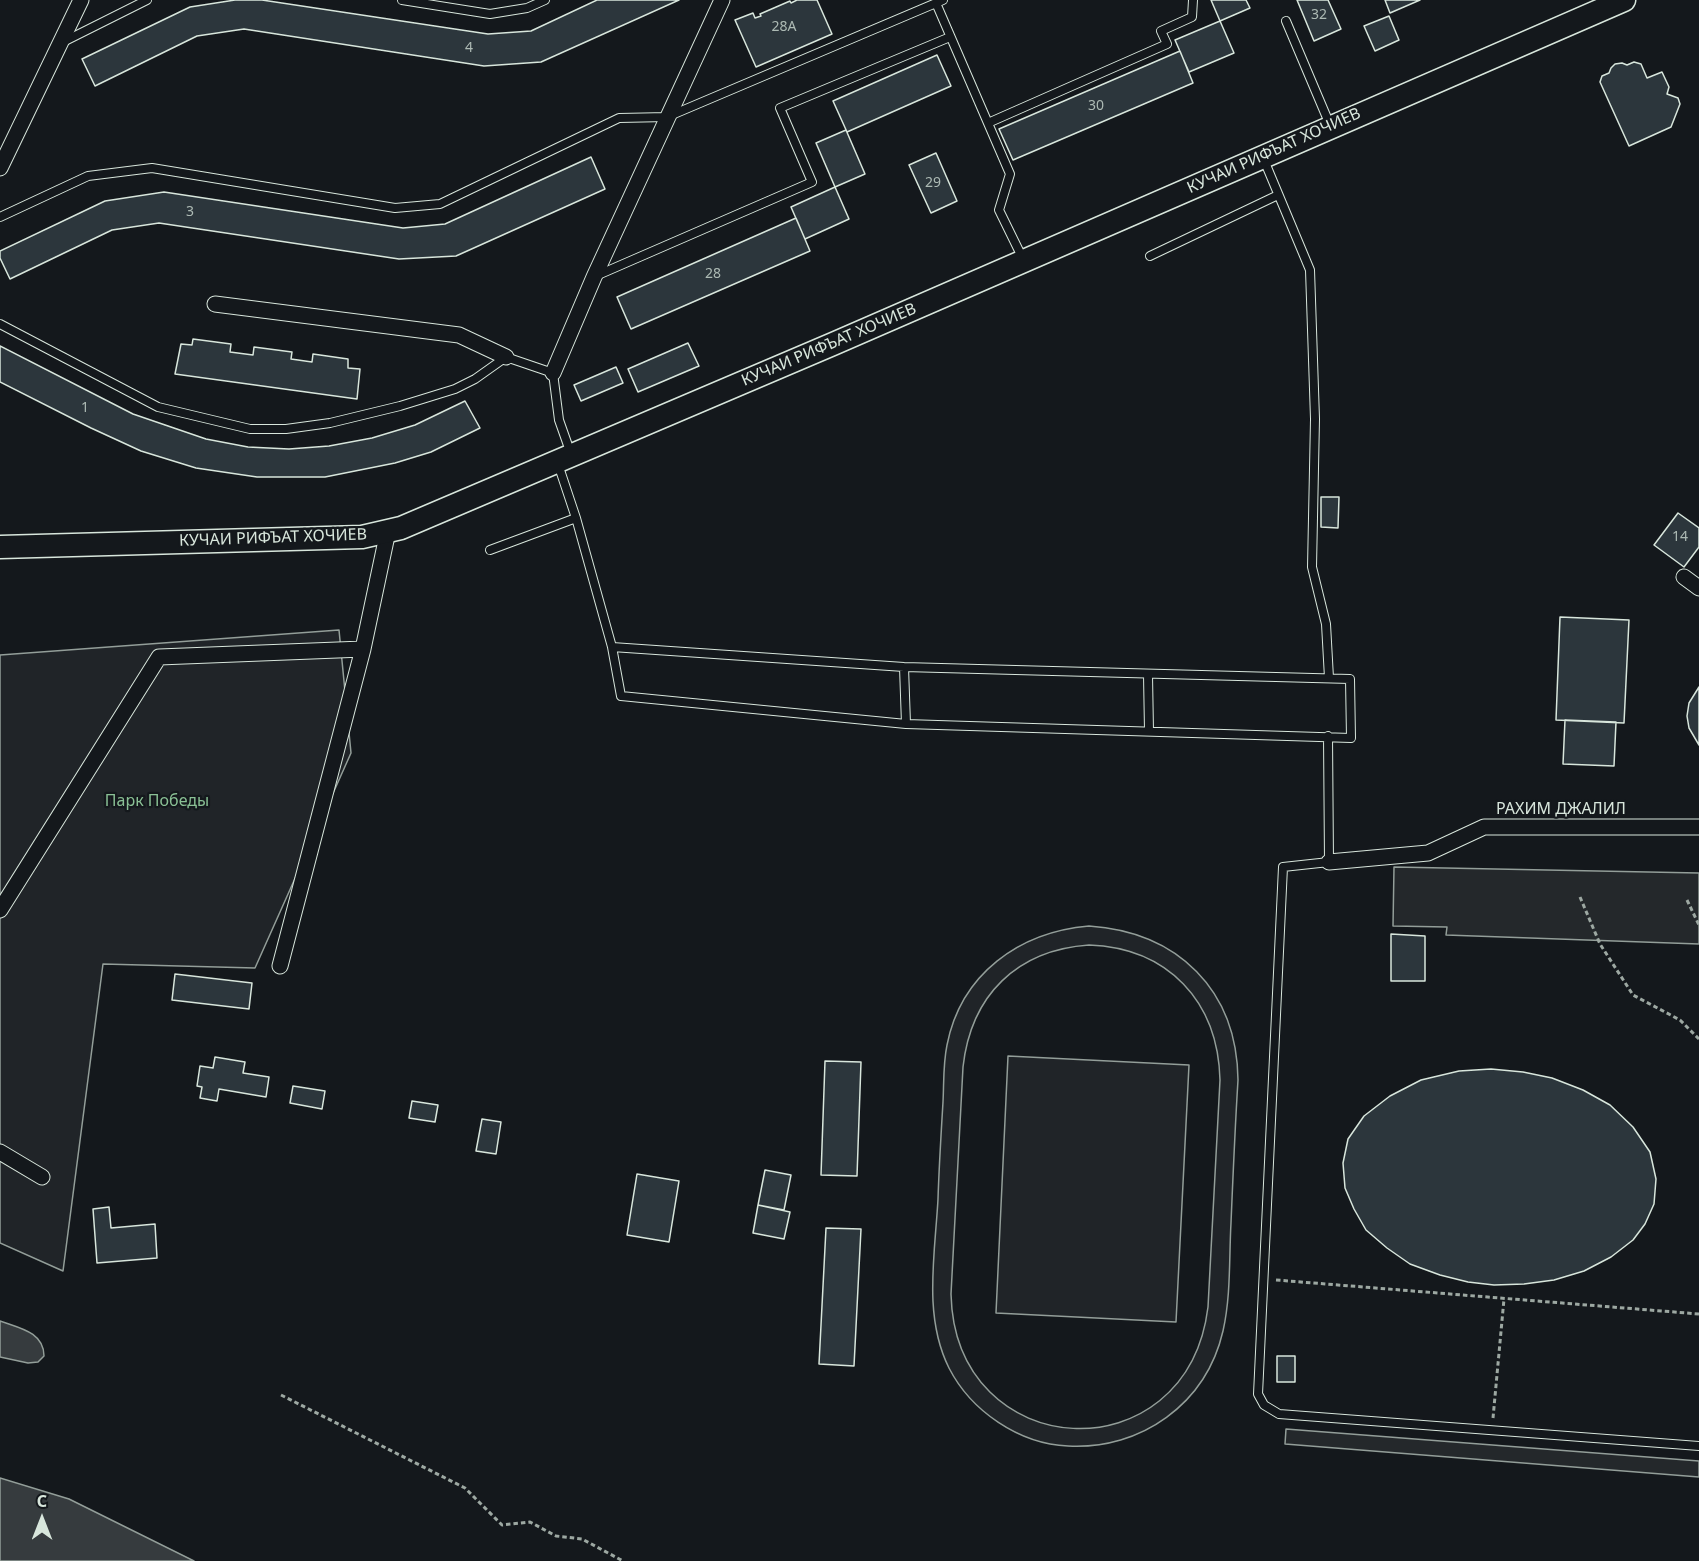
<!DOCTYPE html>
<meta charset="utf-8">
<style>
body{margin:0}
#map{position:relative;width:1699px;height:1561px;overflow:hidden;background:#14181c;font-family:"Noto Sans",sans-serif}
canvas{display:block}
.north{position:absolute;left:12px;top:1489px;width:60px;height:60px;-webkit-text-stroke:4px #14181c;paint-order:stroke;rotate:0deg;font-size:16px;font-weight:700;line-height:24px;text-align:center;color:#d8e6dc}
.north::after{content:'';display:block;margin:auto;width:21px;height:27px;background:#d8e6dc;clip-path:polygon(50% 0,100% 100%,50% 72%,0 100%)}
</style>
<div id="map">
<canvas width="1699" height="1561"></canvas>
<div class="north">С</div>
</div>
<script>
const g = document.querySelector('canvas').getContext('2d');
g.lineJoin = 'round';
function fillPath(path, color) {
  g.fillStyle = color;
  g.fill(path, 'evenodd');
}
function stroke(path, color, width, dash) {
  g.strokeStyle = color;
  g.lineWidth = width;
  g.lineCap = dash ? 'butt' : 'round';
  g.setLineDash(dash || []);
  g.stroke(path);
}
function write(font, color, halo, rows, align = 'center') {
  g.font = font + ' "Noto Sans",sans-serif';
  g.lineWidth = 4.5;
  g.setLineDash([]);
  g.textBaseline = 'middle';
  g.strokeStyle = halo;
  g.fillStyle = color;
  for (const [text, x, y, turn = 0] of rows) {
    g.save();
    g.translate(x, y);
    g.rotate((+turn || 0) * Math.PI / 180);
    g.textAlign = isNaN(turn) ? turn : align;
    if (halo) g.strokeText(text, 0, 0);
    g.fillText(text, 0, 0);
    g.restore();
  }
}
const green = new Path2D(`
 M 339,630 L 351,753 L 255,968 L 103,964 L 63,1271 L 0,1243 L 0,655 Z
 M 1089,926 C 1178,932 1237,990 1238,1080 C 1235,1128 1233,1175 1231,1223 C 1229,1258 1231,1296 1223,1331 C 1206,1404 1141,1450 1068,1446 C 1019,1444 971,1411 949,1368 C 923,1316 935,1255 938,1199 C 939,1167 941,1135 943,1102 C 944,1083 943,1064 947,1045 C 961,974 1019,932 1089,926 ZM 1089,945 C 1168,948 1218,1001 1220,1080 L 1208,1307 C 1187,1477 955,1465 951,1294 L 963,1067 C 971,995 1017,950 1089,945 Z
 M 1008,1056 L 1189,1065 L 1176,1322 L 996,1313 Z`);
const parking = new Path2D(`
 M 1394,867 L 1699,873 L 1699,944 L 1446,935 L 1447,927 L 1393,926 Z
 M 1286,1429 L 1699,1461 L 1699,1477 L 1285,1444 Z`);
const water = new Path2D(`
 M 0,1321 C 19,1328 44,1332 44,1356 L 38,1362 L 28,1363 L 0,1357 Z
 M 0,1478 L 69,1499 L 194,1561 L 0,1561 Z`);
const building = new Path2D(`
 M 235,0 L 262,0 L 488,34 L 531,31 L 597,0 L 679,0 L 541,62 L 484,66 L 244,29 L 197,36 L 95,86 L 82,59 L 190,7 Z
 M 817,0 L 832,34 L 756,67 L 735,20 L 753,13 L 755,18 L 761,16 L 760,14 L 790,1 L 791,3 L 797,0 Z
 M 1211,0 L 1246,0 L 1250,8 L 1220,21 Z
 M 1297,0 L 1328,0 L 1341,29 L 1314,41 Z
 M 1385,0 L 1420,0 L 1390,13 Z
 M 1389,16 L 1399,40 L 1375,51 L 1364,26 Z
 M 1220,21 L 1234,53 L 1189,72 L 1175,40 Z
 M 1180,51 L 1193,83 L 1013,160 L 999,129 Z
 M 937,55 L 951,86 L 847,132 L 833,101 Z
 M 1634,62 L 1641,64 L 1647,78 L 1662,72 L 1669,87 L 1667,94 L 1678,98 L 1680,104 L 1671,127 L 1629,146 L 1600,82 L 1602,76 L 1609,73 L 1611,68 L 1615,64 L 1622,63 L 1627,65 Z
 M 846,130 L 865,174 L 835,187 L 816,143 Z
 M 936,153 L 957,201 L 931,213 L 909,165 Z
 M 591,157 L 605,189 L 456,256 L 399,259 L 159,223 L 112,230 L 10,279 L 0,258 L 0,251 L 105,201 L 164,192 L 403,228 L 445,224 Z
 M 835,187 L 849,219 L 805,239 L 791,207 Z
 M 796,218 L 810,251 L 631,329 L 617,297 Z
 M 193,339 L 231,344 L 230,352 L 253,355 L 254,347 L 292,352 L 291,359 L 312,362 L 313,354 L 348,359 L 348,368 L 360,369 L 357,399 L 175,374 L 181,344 L 192,345 Z
 M 688,343 L 699,366 L 638,392 L 628,369 Z
 M 0,346 L 133,414 L 206,439 L 248,447 L 289,449 L 329,446 L 372,438 L 415,425 L 465,401 L 480,428 L 431,452 L 395,463 L 325,477 L 257,477 L 196,468 L 141,451 L 91,428 L 0,382 Z
 M 616,367 L 623,383 L 581,401 L 574,385 Z
 M 1321,497 L 1339,497 L 1338,528 L 1321,527 Z
 M 1678,513 L 1699,528 L 1699,547 L 1684,567 L 1654,545 Z
 M 1560,617 L 1629,620 L 1624,723 L 1556,720 Z
 M 1699,687 L 1699,745 L 1689,728 L 1687,716 L 1689,703 Z
 M 1565,720 L 1616,722 L 1614,766 L 1563,764 Z
 M 1391,934 L 1425,936 L 1425,981 L 1391,981 Z
 M 175,974 L 252,983 L 249,1009 L 172,1000 Z
 M 215,1057 L 245,1062 L 243,1073 L 269,1077 L 266,1097 L 219,1089 L 217,1101 L 200,1098 L 202,1087 L 197,1086 L 200,1066 L 213,1068 Z
 M 825,1061 L 861,1062 L 857,1176 L 821,1175 Z
 M 1491,1069 L 1523,1072 L 1552,1078 L 1583,1090 L 1610,1105 L 1633,1127 L 1650,1152 L 1656,1179 L 1654,1204 L 1645,1224 L 1633,1240 L 1611,1257 L 1584,1271 L 1554,1280 L 1524,1284 L 1494,1285 L 1468,1282 L 1440,1275 L 1410,1264 L 1387,1248 L 1366,1230 L 1354,1209 L 1345,1188 L 1343,1163 L 1348,1139 L 1364,1116 L 1390,1096 L 1421,1080 L 1459,1071 Z
 M 293,1086 L 325,1091 L 322,1109 L 290,1103 Z
 M 412,1101 L 438,1105 L 435,1122 L 409,1118 Z
 M 482,1119 L 501,1122 L 496,1154 L 476,1151 Z
 M 765,1170 L 791,1175 L 784,1210 L 758,1205 Z
 M 637,1174 L 679,1181 L 669,1242 L 627,1235 Z
 M 758,1205 L 790,1212 L 784,1239 L 753,1233 Z
 M 109,1207 L 111,1228 L 155,1224 L 157,1258 L 97,1263 L 93,1209 Z
 M 826,1228 L 861,1229 L 854,1366 L 819,1364 Z
 M 1277,1356 L 1295,1356 L 1295,1382 L 1277,1382 Z`);
const path = new Path2D(`
 M 1580,897 L 1600,944 L 1633,995 L 1680,1020 L 1699,1039
 M 1687,900 L 1699,925
 M 1276,1280 L 1699,1314
 M 281,1395 L 465,1488 L 502,1525 L 530,1522 L 556,1536 L 582,1539 L 623,1561
 M 1493,1418 L 1504,1299`);
const lane = new Path2D(`
 M 402,0 L 490,14 L 527,8 L 545,0
 M 943,0 L 936,3 L 1010,174 L 999,210 L 1023,259
 M 1286,21 L 1330,125
 M 63,42 L 147,0
 M 988,123 L 1167,44 L 1161,31 L 1192,17 L 1193,0
 M 1264,160 L 1310,270 L 1315,419 L 1312,567 L 1326,624 L 1329,678
 M 0,217 L 88,176 L 152,168 L 395,208 L 440,204 L 619,118 L 667,117 L 936,3
 M 1150,256 L 1278,195
 M 598,275 L 812,182 L 780,108 L 950,37
 M 0,324 L 158,407 L 250,429 L 286,429 L 330,423 L 400,406 L 455,389 L 475,379 L 506,357 L 553,373 L 559,420 L 571,454
 M 558,464 L 576,518 L 612,647 L 904,667 L 1350,679 L 1351,738 L 906,724 L 621,696 L 612,647
 M 490,550 L 576,518
 M 904,667 L 906,724
 M 1148,675 L 1149,731
 M 1328,736 L 1329,862 L 1283,867 L 1258,1394 L 1264,1405 L 1279,1414 L 1699,1446`);
const street = new Path2D(`
 M 0,168 L 81,0
 M 215,304 L 459,335 L 506,357
 M 553,373 L 594,277 L 722,0
 M 1684,577 L 1699,588
 M 1329,862 L 1428,853 L 1484,827 L 1699,827
 M 0,910 L 159,657 L 363,649 L 388,531
 M 280,966 L 363,649
 M 0,1152 L 42,1177`);
const secondary = new Path2D(`
 M 0,547 L 362,537 L 401,528 L 833,344 L 1624,0`);
const numberNames = [
 ["32",1319,15],
 ["28А",784,27],
 ["4",469,48],
 ["30",1096,106],
 ["29",933,183],
 ["3",190,212],
 ["28",713,274],
 ["1",85,408],
 ["14",1680,537]
];
const streetNames = [
 ["КУЧАИ РИФЪАТ ХОЧИЕВ",1274,151,-24],
 ["КУЧАИ РИФЪАТ ХОЧИЕВ",829,345,-23],
 ["КУЧАИ РИФЪАТ ХОЧИЕВ",273,538,-2],
 ["РАХИМ ДЖАЛИЛ",1561,809]
];
const parkNames = [
 ["Парк Победы",157,801]
];
fillPath(green, '#202428');
stroke(green, '#939e99', 1.5);
fillPath(parking, '#24282b');
stroke(parking, '#939e99', 1.5);
fillPath(water, '#363b3e');
stroke(water, '#939e99', 1.5);
fillPath(building, '#2c363c');
stroke(building, '#d8e6dc', 1.5);
stroke(lane, '#d8e6dc', 10);
stroke(street, '#d8e6dc', 17);
stroke(secondary, '#d8e6dc', 25);
stroke(path, '#9da8a2', 3, [4.5, 3]);
stroke(lane, '#14181c', 8);
stroke(street, '#14181c', 15);
stroke(secondary, '#14181c', 22);
write('14px', '#adbab4', null, numberNames);
write('16px', '#d8e6dc', '#14181c', streetNames);
write('16px', '#8ac095', '#14181c', parkNames);
</script>
